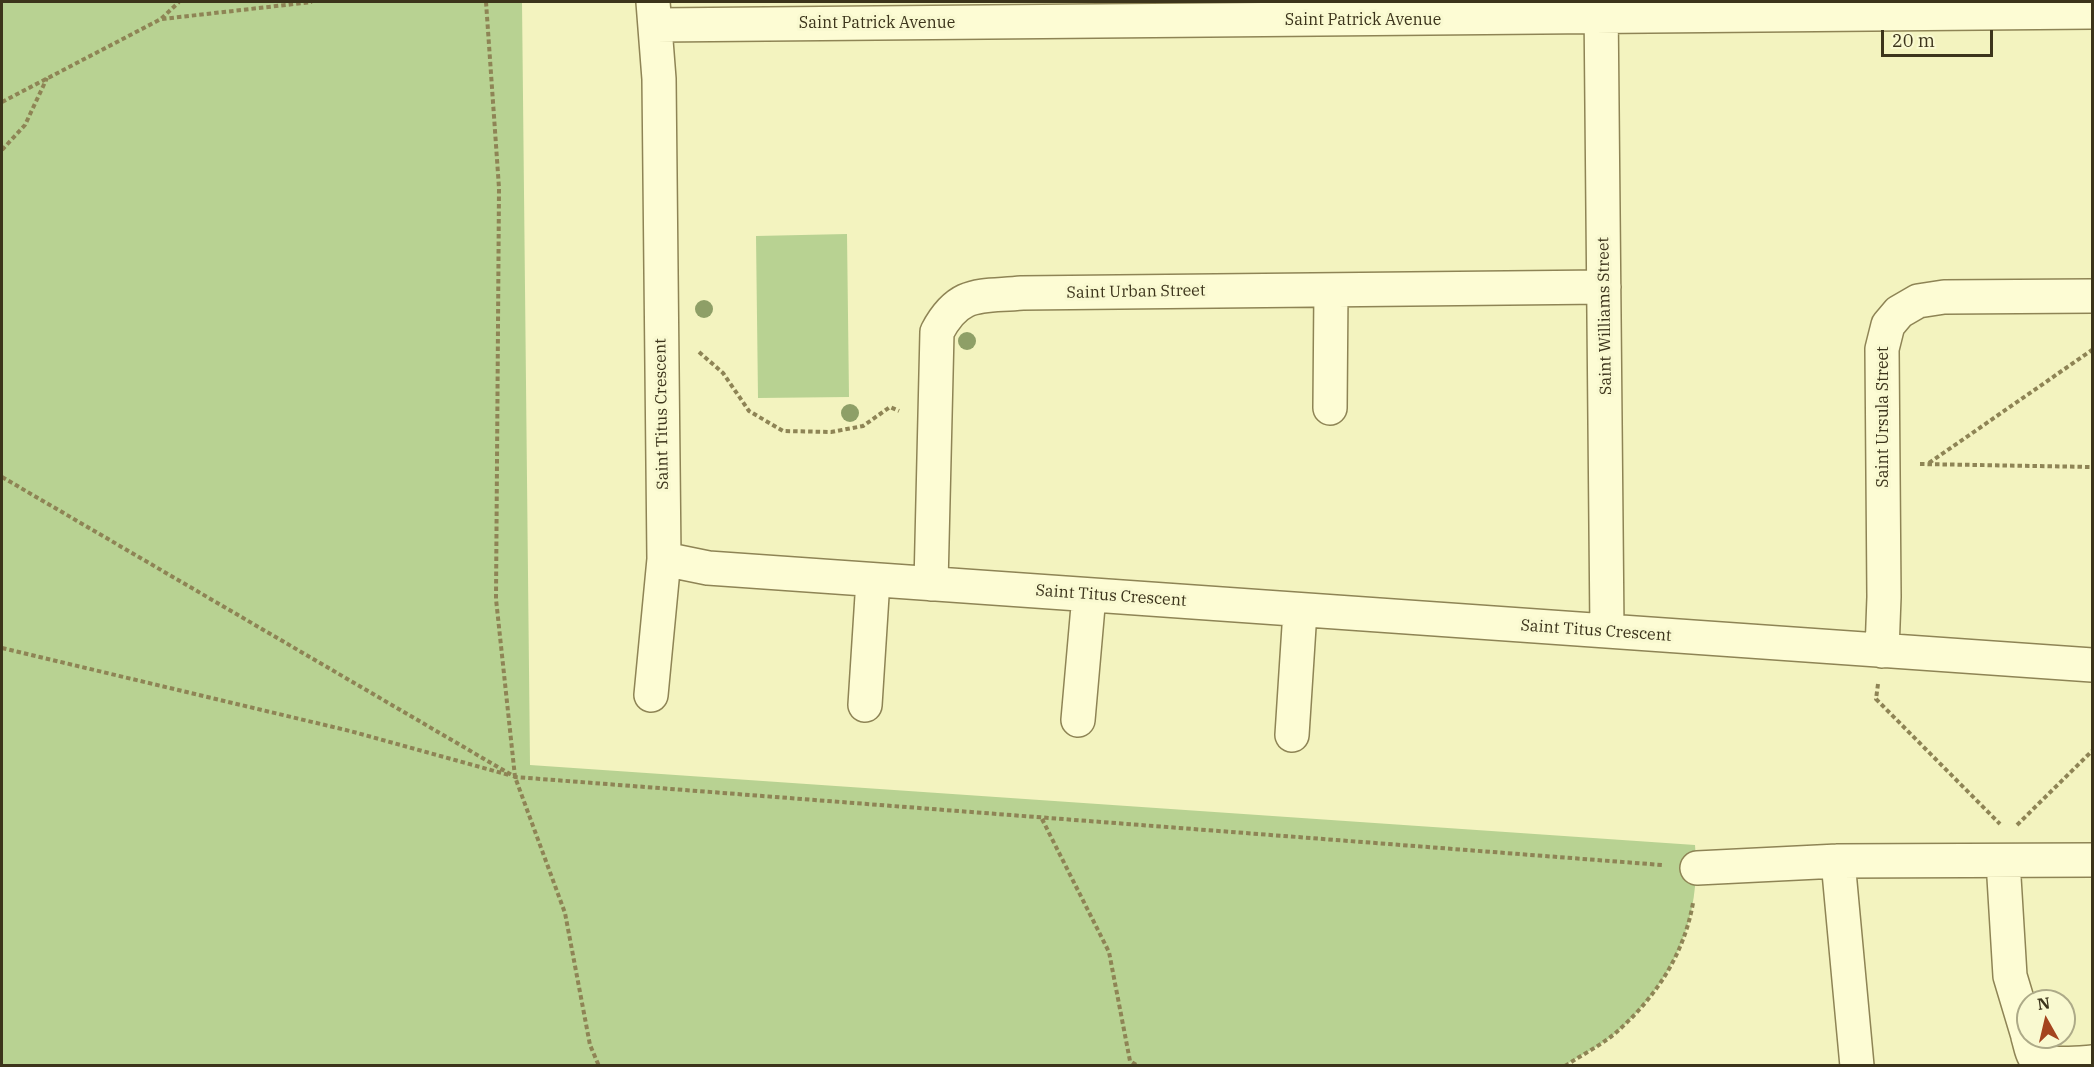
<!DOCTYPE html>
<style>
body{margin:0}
#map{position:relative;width:2094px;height:1067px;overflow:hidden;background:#f3f3bf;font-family:"IBM Plex Serif",serif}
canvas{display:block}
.frame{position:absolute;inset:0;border:3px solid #3c341b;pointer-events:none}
.north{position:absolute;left:2016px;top:989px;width:60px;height:60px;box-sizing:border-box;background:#f9f9d0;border:2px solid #adaa88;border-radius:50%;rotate:352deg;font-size:16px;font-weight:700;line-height:24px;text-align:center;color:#3c341b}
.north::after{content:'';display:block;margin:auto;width:21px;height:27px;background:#a4441e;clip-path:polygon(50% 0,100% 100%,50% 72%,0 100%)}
.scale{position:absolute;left:1881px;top:30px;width:112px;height:27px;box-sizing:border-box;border:3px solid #3c341b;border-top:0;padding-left:8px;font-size:18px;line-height:21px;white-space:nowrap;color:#3c341b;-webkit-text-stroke:4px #f9f9d0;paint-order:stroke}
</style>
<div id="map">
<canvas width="2094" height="1067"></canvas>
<div class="frame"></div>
<div class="north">N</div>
<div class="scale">20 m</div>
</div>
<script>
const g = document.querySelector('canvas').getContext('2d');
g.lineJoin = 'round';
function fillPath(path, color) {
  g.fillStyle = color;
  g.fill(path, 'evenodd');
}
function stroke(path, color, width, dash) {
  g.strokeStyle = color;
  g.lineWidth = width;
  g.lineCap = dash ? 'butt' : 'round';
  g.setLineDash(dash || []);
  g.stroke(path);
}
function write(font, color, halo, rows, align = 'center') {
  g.font = font + ' "IBM Plex Serif",serif';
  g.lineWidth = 6;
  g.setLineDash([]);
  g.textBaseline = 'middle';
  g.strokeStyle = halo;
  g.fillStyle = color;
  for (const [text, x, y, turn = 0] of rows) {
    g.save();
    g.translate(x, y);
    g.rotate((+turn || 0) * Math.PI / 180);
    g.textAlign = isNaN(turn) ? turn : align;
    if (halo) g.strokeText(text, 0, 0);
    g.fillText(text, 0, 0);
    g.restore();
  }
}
const green = new Path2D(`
 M 2,2 L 522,2 L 530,765 L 1695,845 C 1702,918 1673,981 1619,1030 C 1604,1044 1583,1054 1565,1065 L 2,1066 Z
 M 847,234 L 849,397 L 758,398 L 756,236 Z`);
const path = new Path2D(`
 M 486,2 L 499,188 L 496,599 L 515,777 L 565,913 L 590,1045 L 599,1066
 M 162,19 L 312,2
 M 2,102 L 161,19 L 179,2
 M 2,150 L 25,125 L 47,78
 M 699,352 L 723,373 L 749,411 L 783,431 L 831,432 L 863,426 L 890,407 L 899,411
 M 1929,463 L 2092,350
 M 1920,464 L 2092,467
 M 2,477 L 515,777 L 1662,865
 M 2,648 L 350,731 L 509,775
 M 1878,684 L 1876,699 L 2000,824
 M 1042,819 L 1109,952 L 1130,1061 L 1138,1066
 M 2017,825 L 2092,751
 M 1565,1066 C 1583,1054 1604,1044 1620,1029 C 1657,995 1684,954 1693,903`);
const minor = new Path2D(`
 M 1601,2 L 1607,631
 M 656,25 L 2092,12
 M 1330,408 L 1331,290
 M 664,559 L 708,568 L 2092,665
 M 931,584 L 937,332 C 959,290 980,297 1022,293 L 1604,287
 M 1882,651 L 1884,597 L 1882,349 L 1888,325 L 1899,312 L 1918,301 L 1944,297 L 2092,296
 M 651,695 L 664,559 L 659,79 L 653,2
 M 865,705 L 873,580
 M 1078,720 L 1089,595
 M 1292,735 L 1300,611
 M 1838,861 L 1857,1066
 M 2003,861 L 2010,976 L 2028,1036
 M 1697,868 L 1838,861 L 2092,860
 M 2028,1037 C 2030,1043 2031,1051 2034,1056 C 2044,1067 2078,1063 2092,1062`);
const trees = [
 [704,309],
 [967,341],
 [850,413]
];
const streetNames = [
 ["Saint Patrick Avenue",1363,20],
 ["Saint Patrick Avenue",877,23],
 ["Saint Urban Street",1136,292,-1],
 ["Saint Williams Street",1605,316,-91],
 ["Saint Titus Crescent",662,414,-91],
 ["Saint Ursula Street",1883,417,-90],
 ["Saint Titus Crescent",1111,596,4],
 ["Saint Titus Crescent",1596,631,4]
];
fillPath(green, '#b8d292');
stroke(minor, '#8e8455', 36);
stroke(path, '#8e8455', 4, [4.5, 3]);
stroke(minor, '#fdfcd4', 33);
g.fillStyle = '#8e9f67';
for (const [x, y] of trees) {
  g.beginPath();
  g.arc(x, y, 9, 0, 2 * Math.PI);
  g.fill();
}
write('16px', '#3c341b', '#f9f9d0', streetNames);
</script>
